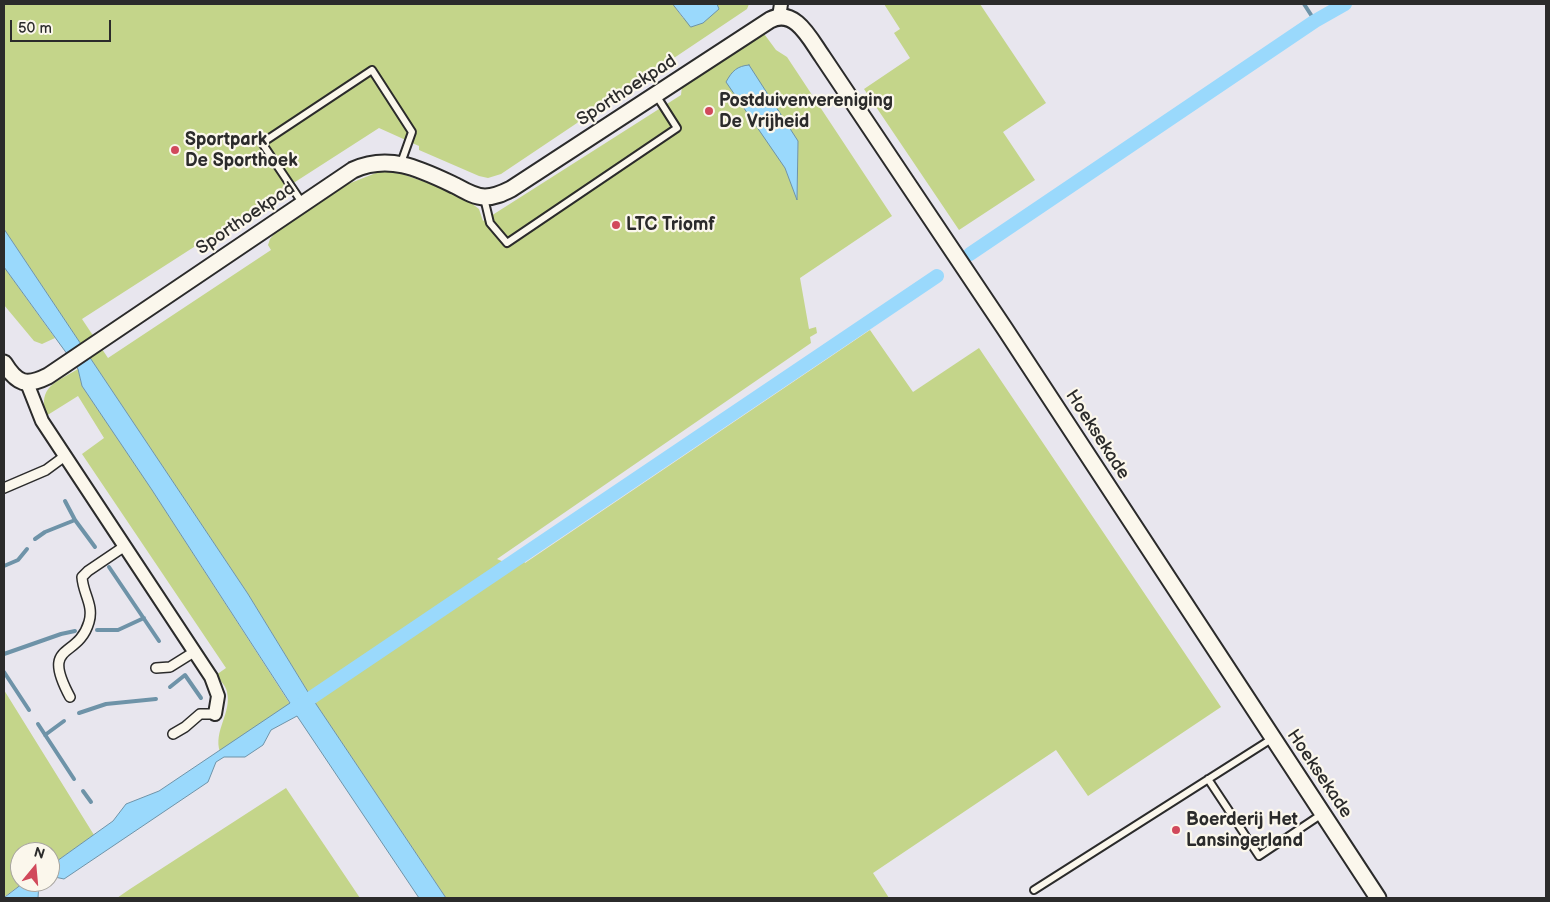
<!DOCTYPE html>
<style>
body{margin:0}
#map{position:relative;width:1550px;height:902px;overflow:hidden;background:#e8e6ee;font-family:"Balsamiq Sans",sans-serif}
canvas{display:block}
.frame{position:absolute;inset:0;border:5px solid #2b2b2b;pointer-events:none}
.north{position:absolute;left:10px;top:842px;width:50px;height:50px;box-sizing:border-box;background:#fbf7ec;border:1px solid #a8a59f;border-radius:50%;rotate:17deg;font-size:14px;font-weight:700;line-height:20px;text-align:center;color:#2b2b2b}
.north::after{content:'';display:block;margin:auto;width:18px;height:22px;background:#d1495b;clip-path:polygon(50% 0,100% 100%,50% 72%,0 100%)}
.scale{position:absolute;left:10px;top:20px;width:101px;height:22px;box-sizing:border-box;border:2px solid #2b2b2b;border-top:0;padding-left:6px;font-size:15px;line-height:18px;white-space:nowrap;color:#2b2b2b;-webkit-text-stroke:4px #fbf7ec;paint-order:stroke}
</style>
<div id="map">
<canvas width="1550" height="902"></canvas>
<div class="frame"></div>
<div class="north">N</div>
<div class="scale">50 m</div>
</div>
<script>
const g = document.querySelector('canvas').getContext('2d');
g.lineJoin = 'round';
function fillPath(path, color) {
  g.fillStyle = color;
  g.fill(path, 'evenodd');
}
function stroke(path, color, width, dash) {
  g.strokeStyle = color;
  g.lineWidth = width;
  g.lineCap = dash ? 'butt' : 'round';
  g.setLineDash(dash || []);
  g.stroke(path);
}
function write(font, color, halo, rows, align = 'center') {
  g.font = font + ' "Balsamiq Sans",sans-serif';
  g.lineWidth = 4.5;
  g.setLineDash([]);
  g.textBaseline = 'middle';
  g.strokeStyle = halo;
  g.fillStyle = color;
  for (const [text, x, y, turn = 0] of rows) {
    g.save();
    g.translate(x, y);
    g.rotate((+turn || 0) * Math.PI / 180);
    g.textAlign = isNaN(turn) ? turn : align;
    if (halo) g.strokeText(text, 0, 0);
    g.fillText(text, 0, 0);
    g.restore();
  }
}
const green = new Path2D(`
 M 4,4 L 673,4 L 683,18 L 719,9 L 717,4 L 749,4 L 747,9 L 501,174 L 488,178 L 479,176 L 419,150 L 419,146 L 379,128 L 82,319 L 108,358 L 271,250 L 268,245 L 270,239 L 275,233 L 348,184 L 381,171 L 402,174 L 434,185 L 470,202 L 479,209 L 483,221 L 681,95 L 682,86 L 762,31 L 776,50 L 787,57 L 892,216 L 800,278 L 809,329 L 816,327 L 817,333 L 810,337 L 811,343 L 497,559 L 504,562 L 518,553 L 525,563 L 870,330 L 913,392 L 979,348 L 1221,707 L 1088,796 L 1056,750 L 873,873 L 889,898 L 446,898 L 308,692 L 248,594 L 4,229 ZM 798,141 L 797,198 L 785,168 Z
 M 884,4 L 980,4 L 1046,103 L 1003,132 L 1035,180 L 959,230 L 864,89 L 910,58 L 894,33 L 900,29 Z
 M 4,267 L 55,338 L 42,344 L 34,341 L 4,305 Z
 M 78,369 L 82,386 L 152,490 L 290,704 L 220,752 C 213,731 232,713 227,692 C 226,686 220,680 216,675 L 226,668 L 82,454 L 104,438 L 78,396 L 46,416 C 38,386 55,383 78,369 Z
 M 4,690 L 94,835 L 50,866 L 50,852 L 20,852 L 20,882 L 25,882 L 4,897 Z
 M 286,788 L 360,898 L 117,898 L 130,889 Z`);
const water = new Path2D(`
 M 673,4 L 717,4 L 719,9 L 703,23 L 691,27 Z
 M 749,65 L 798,141 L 797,200 L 785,168 L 726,82 C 732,71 737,66 749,65 Z
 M 4,229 L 248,594 L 308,692 L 446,898 L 419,898 L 297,716 L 271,730 L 263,745 L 245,757 L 224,757 L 216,762 L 208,782 L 64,879 L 50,876 L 50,866 L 113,821 L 126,804 L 159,791 L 290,703 L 152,490 L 82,386 L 78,369 L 4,267 Z
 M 25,882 L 39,882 L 38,898 L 4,898 Z`);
const stream = new Path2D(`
 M 1304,4 L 1315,21
 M 65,501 L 75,520 L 95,547
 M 35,539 L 45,532 L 75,520
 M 4,566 L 18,560 L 27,549
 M 109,567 L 159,641
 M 97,630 L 118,630 L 144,618
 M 4,654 L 61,634 L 75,631
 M 4,672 L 29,710
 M 170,687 L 185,675 L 201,698
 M 79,713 L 106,704 L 156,699
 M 38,724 L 74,779
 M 45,735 L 64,721
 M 83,791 L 91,802`);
const canal = new Path2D(`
 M 970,254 L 1315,21 L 1345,4
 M 296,708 L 937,276`);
const service = new Path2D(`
 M 484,198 L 490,223 L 507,243 L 677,128 L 656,95
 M 303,204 L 262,143 L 372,70 L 412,132 L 401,163
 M 1208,779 L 1259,856 L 1322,814
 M 1034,890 L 1273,738`);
const pedestrian = new Path2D(`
 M 4,488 L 46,470 L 65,456
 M 156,668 L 170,667 L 194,652
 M 70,697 C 40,641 78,660 89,622 C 94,605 83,594 82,577 L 88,571 L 125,546
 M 173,734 L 185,727 L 200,714 L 215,714`);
const minor = new Path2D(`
 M 779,17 L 781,4
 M 27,383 L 42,421 L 211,677 L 218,696 L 215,714`);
const tertiary = new Path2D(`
 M 4,363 C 17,384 26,387 48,376 L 353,170 C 390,153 422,170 456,186 C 465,191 475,197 485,197 C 495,197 503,193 511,189 L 770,20 C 795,7 810,39 822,56 L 1005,329 L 1378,898`);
const markers = [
 [709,111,5,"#d1495b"],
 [175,150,5,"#d1495b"],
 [616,225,5,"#d1495b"],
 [1176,830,5,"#d1495b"]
];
const streetNames = [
 ["Sporthoekpad",627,91,-33],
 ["Sporthoekpad",246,219,-34],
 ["Hoeksekade",1097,435,57],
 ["Hoeksekade",1319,774,56]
];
const poiNames = [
 ["Postduivenvereniging",719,101],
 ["De Vrijheid",719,122],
 ["Sportpark",185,140],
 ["De Sporthoek",185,161],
 ["LTC Triomf",626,225],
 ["Boerderij Het",1186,820],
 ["Lansingerland",1186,841]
];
fillPath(green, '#c4d58a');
fillPath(water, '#9ad9fc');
stroke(water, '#6e93a8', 1);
stroke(stream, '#6e93a8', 4);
stroke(canal, '#9ad9fc', 14);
stroke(service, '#2b2b2b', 10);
stroke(pedestrian, '#2b2b2b', 12);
stroke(minor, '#2b2b2b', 16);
stroke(tertiary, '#2b2b2b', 19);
stroke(service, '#fbf7ec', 6);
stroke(pedestrian, '#fbf7ec', 9);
stroke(minor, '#fbf7ec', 12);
stroke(tertiary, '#fbf7ec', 15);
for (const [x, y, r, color] of markers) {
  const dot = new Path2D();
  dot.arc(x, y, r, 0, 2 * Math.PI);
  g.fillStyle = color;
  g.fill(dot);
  stroke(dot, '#fbf7ec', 2);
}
write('18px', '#2b2b2b', '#fbf7ec', streetNames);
write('bold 18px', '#2b2b2b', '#fbf7ec', poiNames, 'left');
</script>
